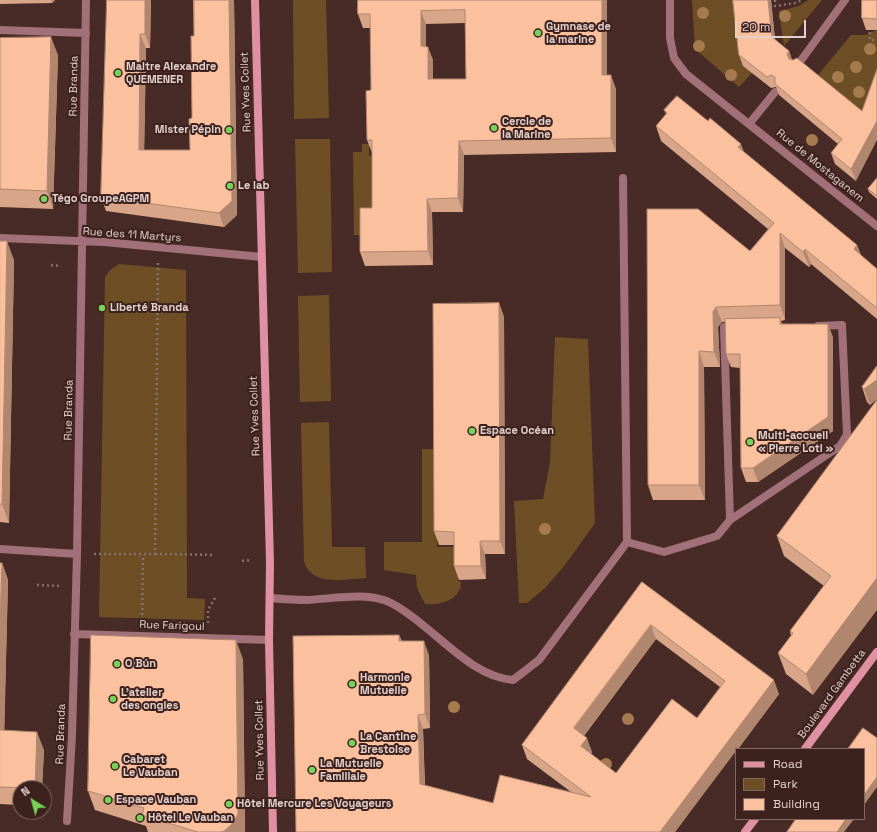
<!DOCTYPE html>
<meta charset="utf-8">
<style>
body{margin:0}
#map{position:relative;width:877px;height:832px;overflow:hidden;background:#482b26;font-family:"Space Grotesk",sans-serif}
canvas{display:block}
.legend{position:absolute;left:735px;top:748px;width:130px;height:72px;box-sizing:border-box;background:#3d211d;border:1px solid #806763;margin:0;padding:5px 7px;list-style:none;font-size:12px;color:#e4d0cd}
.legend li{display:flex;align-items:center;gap:8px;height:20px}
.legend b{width:20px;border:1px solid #806763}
.north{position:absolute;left:12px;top:780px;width:40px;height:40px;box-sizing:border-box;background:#3d211d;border:1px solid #806763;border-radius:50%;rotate:323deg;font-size:11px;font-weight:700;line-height:16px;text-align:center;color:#e4d0cd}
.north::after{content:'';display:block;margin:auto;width:14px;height:18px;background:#77d259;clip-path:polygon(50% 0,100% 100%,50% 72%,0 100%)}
.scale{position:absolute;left:735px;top:20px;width:71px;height:18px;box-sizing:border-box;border:2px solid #e4d0cd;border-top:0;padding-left:5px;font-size:12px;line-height:14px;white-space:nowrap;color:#e4d0cd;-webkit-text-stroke:3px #3d211d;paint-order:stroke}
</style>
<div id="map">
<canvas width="877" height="832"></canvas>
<ul class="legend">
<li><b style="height:5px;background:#df91a1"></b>Road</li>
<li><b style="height:11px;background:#6e4f25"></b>Park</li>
<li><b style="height:11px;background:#fbc09e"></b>Building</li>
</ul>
<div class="north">N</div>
<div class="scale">20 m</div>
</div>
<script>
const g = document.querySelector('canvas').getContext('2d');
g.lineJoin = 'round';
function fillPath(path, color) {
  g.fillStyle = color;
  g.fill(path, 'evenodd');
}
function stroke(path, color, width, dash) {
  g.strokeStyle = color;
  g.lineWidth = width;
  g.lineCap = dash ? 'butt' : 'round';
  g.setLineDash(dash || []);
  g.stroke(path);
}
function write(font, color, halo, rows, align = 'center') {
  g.font = font + ' "Space Grotesk",sans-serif';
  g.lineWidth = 4;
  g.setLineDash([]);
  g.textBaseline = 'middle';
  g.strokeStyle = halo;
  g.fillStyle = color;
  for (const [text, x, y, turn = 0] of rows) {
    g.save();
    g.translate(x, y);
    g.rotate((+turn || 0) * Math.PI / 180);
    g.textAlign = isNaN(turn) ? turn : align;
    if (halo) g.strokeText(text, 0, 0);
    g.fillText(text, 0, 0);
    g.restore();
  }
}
const green = new Path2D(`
 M 293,0 L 326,0 L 329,118 L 294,119 Z
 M 692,0 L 736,0 L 752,73 L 739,87 L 695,49 Z
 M 808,0 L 822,0 L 784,46 L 779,11 L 799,6 Z
 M 877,30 L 877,94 L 865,120 L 840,93 L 818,75 L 851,35 L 865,35 Z
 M 295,139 L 330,139 L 332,272 L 298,273 Z
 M 362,144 L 369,144 L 369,156 L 375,156 L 376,220 L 363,235 L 354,235 L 353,152 L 362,152 Z
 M 119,264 L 186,270 L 187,598 L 205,599 L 204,620 L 99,617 L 105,277 L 110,270 Z
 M 329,295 L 331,401 L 300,402 L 298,296 Z
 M 555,337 L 588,339 L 595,523 L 565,565 L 545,588 L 527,603 L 519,603 L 514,501 L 543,499 L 550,462 Z
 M 329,422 L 332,547 L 365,547 L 366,578 C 345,579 311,587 304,561 L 301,423 Z
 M 422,449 L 436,449 L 437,547 L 458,547 L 458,581 L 461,582 C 461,600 439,606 425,604 L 417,588 L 416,575 L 384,570 L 384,542 L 422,542 Z`);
const path = new Path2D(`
 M 775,0 L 775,6 L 795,3 L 803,0
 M 870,32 L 870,40 L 874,40
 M 51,265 L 61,266
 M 94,554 L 155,554 L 158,262
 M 155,554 L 215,555
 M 242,561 L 251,560
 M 37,585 L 60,586
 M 142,620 L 143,555
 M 208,623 L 208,610 L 215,598`);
const lane = new Path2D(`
 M 730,520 L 724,327 L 735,327
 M 627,542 L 664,552 L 717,536 L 730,520 L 840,446 L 847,435 L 842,325 L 818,326
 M 270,598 C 282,599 295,600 307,600 C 333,599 367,591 391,603 C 432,624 467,676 513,680 L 539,660 L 627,542 L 623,178`);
const street = new Path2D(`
 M 670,0 L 670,38 L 674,58 L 686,74 L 877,226
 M 0,30 L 86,33
 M 797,66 L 845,0
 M 749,124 L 775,92
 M 0,238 L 104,242 L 262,257
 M 0,549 L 77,554
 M 74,634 L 269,640
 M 67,821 L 72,736 L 77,554 L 86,0`);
const secondary = new Path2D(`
 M 255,0 L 270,562 L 269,640 L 273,832
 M 805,749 L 877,652
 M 745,832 L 755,819`);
const trees = [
 [703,13],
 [785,16],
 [699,46],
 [870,49],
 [856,67],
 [731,75],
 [838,77],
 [859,92],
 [812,140],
 [545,529],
 [454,707],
 [628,719],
 [606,764]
];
const wall = new Path2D(`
 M 0,0 L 55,0 L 52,3 L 0,4 Z
 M 107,0 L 151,0 L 150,48 L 146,48 L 144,150 L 190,150 L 192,118 L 194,36 L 193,0 L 234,0 L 237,215 L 224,227 L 106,211 L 101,197 Z
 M 358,0 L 607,0 L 607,75 L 616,89 L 616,152 L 464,155 L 463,212 L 432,212 L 433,265 L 365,266 L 360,252 L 372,208 L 372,153 L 367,140 L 371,90 L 371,28 L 363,28 L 358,14 ZM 465,23 L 466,79 L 433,79 L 433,60 L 426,47 L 426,24 Z
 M 733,0 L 771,0 L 775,40 L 789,51 L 792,60 L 862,111 L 856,181 L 835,164 L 831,153 L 838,144 L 779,95 L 776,87 L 771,88 L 743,66 L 739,55 Z
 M 877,0 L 877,30 L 866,30 L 862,18 Z
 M 0,38 L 58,55 L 53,209 L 0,207 Z
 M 664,110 L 744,152 L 857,245 L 861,256 L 877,269 L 877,319 L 811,264 L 809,267 L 785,248 L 785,320 L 781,321 L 782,324 L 833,337 L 833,431 L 758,482 L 746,482 L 741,468 L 740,368 L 731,367 L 726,354 L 725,322 L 722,322 L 718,327 L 720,367 L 704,367 L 705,500 L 653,500 L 648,485 L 647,209 L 750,251 L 768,229 L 661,141 L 656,126 L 666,114 Z
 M 877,178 L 877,199 L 869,192 L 868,189 Z
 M 0,241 L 14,260 L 9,523 L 0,522 Z
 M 499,303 L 504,317 L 505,554 L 485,554 L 486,579 L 459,580 L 454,566 L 454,545 L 439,545 L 434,531 Z
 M 862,387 L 877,399 L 870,405 L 867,402 Z
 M 877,400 L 813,695 L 786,674 L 778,653 L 791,636 L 790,631 L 824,586 L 784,556 L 777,536 Z
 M 0,563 L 2,563 L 8,580 L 4,730 L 44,750 L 42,788 L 20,788 L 20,805 L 0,804 Z
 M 642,582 L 779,694 L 738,749 L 736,749 L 675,832 L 296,832 L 399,635 L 402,641 L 429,655 L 430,728 L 423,729 L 425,785 L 493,803 L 571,792 L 527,759 L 522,745 ZM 656,639 L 720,687 L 697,718 L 616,773 L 591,754 L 592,752 L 584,736 Z
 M 243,659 L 245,832 L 148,832 L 146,826 L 95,810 L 88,791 Z`);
const shadedWall = new Path2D(`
 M 51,0 L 55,0 L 52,3 Z
 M 145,0 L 151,0 L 150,48 L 145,34 Z
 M 229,0 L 234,0 L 237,215 L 224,227 L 219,213 Z
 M 602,0 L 607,0 L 607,89 L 602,75 Z
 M 768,0 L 771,0 L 776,49 L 772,37 Z
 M 421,11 L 426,24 L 426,60 L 421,46 Z
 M 140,34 L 146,48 L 144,164 L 139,150 Z
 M 51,37 L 58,55 L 53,209 L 47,191 Z
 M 428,47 L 433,60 L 433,93 L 428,79 Z
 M 789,51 L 793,62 L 792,66 L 787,54 Z
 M 611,75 L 616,89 L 616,152 L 611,138 Z
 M 877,121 L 877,140 L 856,181 L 851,169 Z
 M 459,141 L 464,155 L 463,212 L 458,198 Z
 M 741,144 L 747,160 L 738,147 Z
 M 427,199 L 432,212 L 433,265 L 428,251 Z
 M 780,233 L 785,248 L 785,320 L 780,305 Z
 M 7,241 L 14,260 L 9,523 L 2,504 Z
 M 857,245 L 863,260 L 854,249 Z
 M 805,249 L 811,264 L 809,267 L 803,252 Z
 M 499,303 L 504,317 L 505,554 L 500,541 Z
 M 716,307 L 722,322 L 718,327 L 720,367 L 714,352 L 713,312 Z
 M 828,324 L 833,337 L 833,431 L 758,482 L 753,468 Z
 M 699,351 L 704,367 L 705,500 L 699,485 Z
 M 877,380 L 877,399 L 870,405 L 864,389 Z
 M 480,541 L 485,554 L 486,579 L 481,566 Z
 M 2,563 L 8,580 L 4,748 L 0,737 L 0,627 Z
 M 877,578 L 877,610 L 813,695 L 806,674 Z
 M 651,625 L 656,639 L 579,742 L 574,728 Z
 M 399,635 L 404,649 L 399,641 Z
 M 236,640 L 243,659 L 245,832 L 225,832 L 224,831 Z
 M 424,641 L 429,655 L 430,728 L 425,714 Z
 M 774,680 L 779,694 L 738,749 L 736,749 L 736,751 L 675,832 L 660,832 Z
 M 418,715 L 423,729 L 425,797 L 420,784 Z
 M 37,732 L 44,750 L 42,788 L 35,788 Z
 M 587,738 L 592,752 L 586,760 L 581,746 Z
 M 877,777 L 877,787 L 864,805 L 864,795 Z
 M 846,819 L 854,819 L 844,832 L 837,832 Z`);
const building = new Path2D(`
 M 107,0 L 145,0 L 145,34 L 140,34 L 139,150 L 190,150 L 189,119 L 192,118 L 191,36 L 194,36 L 194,0 L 229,0 L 232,201 L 219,213 L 101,197 Z
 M 358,0 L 602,0 L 602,75 L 611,75 L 611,138 L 459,141 L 458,198 L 427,199 L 428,251 L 360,252 L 360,208 L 372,208 L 372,140 L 367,140 L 366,91 L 371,90 L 370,14 L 358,14 ZM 465,10 L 466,79 L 428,79 L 428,47 L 421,46 L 421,11 Z
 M 733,0 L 768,0 L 772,37 L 789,51 L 787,54 L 789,59 L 793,60 L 797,58 L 862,111 L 877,69 L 877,121 L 851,169 L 831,153 L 842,139 L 775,84 L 775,77 L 771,75 L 767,77 L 739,55 Z
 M 862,0 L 877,0 L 877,19 L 862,18 Z
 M 51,37 L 47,191 L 0,189 L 0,38 Z
 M 677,96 L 708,121 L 710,118 L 741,144 L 738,147 L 857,245 L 854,249 L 877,269 L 877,308 L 805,249 L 803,252 L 780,233 L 780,305 L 716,307 L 713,312 L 714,352 L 699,351 L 699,485 L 648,485 L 647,209 L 698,209 L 750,251 L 774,223 L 656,126 L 667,113 L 664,110 Z
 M 877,178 L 877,196 L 868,189 Z
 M 0,241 L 7,241 L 2,504 L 0,504 Z
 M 499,303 L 500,541 L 480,541 L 481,566 L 454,566 L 454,532 L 434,531 L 433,304 Z
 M 780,318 L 780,324 L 828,324 L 828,417 L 753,468 L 741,468 L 740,354 L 726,354 L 725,319 Z
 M 877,366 L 877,380 L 864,389 L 862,387 Z
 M 877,400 L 877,578 L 806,674 L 778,653 L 793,633 L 790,631 L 831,576 L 777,536 Z
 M 0,563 L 2,563 L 0,627 Z
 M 642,582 L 774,680 L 660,832 L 296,832 L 293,636 L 399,635 L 399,641 L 424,641 L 425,714 L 418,715 L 420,784 L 493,803 L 500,775 L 591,797 L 522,745 ZM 651,625 L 725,681 L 697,718 L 672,699 L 616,773 L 581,746 L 587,738 L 574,728 Z
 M 91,635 L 236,640 L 238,814 L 232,824 L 224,831 L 220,832 L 198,832 L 142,815 L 144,808 L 88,791 Z
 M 863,728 L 877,738 L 877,777 L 864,795 L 864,749 L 848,749 Z
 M 0,730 L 37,732 L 35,788 L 0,787 Z
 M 796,819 L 846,819 L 837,832 L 787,832 Z`);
const markers = [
 [538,33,4,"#77d259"],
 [118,73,4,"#77d259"],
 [494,128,4,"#77d259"],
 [229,130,4,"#77d259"],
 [230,186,4,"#77d259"],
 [44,199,4,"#77d259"],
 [102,308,4,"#77d259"],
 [472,431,4,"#77d259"],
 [750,442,4,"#77d259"],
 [117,664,4,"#77d259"],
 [352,684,4,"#77d259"],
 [113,699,4,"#77d259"],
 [352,743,4,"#77d259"],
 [115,766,4,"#77d259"],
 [312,770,4,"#77d259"],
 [108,800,4,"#77d259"],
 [229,804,4,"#77d259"],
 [140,818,4,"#77d259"]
];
const poiNames = [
 ["Gymnase de",546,27],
 ["la marine",546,40],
 ["Maitre Alexandre",126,67],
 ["QUEMENER",126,80],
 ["Cercle de",502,122],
 ["la Marine",502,135],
 ["Mister Pépin",221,130,"right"],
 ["Le lab",238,186],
 ["Tégo GroupeAGPM",52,199],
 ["Liberté Branda",110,308],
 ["Espace Océan",480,431],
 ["Multi-accueil",758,436],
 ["« Pierre Loti »",758,449],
 ["O Bún",125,664],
 ["Harmonie",360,678],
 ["Mutuelle",360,691],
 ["L'atelier",121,693],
 ["des ongles",121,706],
 ["La Cantine",360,737],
 ["Brestoise",360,750],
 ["Cabaret",123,760],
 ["Le Vauban",123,773],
 ["La Mutuelle",320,764],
 ["Familiale",320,777],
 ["Espace Vauban",116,800],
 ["Hôtel Mercure Les Voyageurs",237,804],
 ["Hôtel Le Vauban",148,818]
];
const streetNames = [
 ["Rue Branda",74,86,-89],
 ["Rue Yves Collet",246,92,-92],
 ["Rue de Mostaganem",820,166,39],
 ["Rue des 11 Martyrs",132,235,4],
 ["Rue Branda",69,410,-89],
 ["Rue Yves Collet",255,416,-92],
 ["Rue Farigoul",172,626,2],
 ["Boulevard Gambetta",832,694,-54],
 ["Rue Branda",61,734,-88],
 ["Rue Yves Collet",260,740,-91]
];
fillPath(green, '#6e4f25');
stroke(path, '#89706c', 2.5, [2, 3]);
stroke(lane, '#a17079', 8);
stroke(street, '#a17079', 8);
stroke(secondary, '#df91a1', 8);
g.fillStyle = '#a67a4f';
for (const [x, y] of trees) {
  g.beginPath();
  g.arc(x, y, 6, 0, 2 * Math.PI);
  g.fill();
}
fillPath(wall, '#d8a588');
fillPath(shadedWall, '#b0866f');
fillPath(building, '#fbc09e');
stroke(building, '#b0866f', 1);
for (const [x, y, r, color] of markers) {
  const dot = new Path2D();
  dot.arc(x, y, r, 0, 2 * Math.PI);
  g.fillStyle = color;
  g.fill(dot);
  stroke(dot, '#3d211d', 1.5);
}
write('bold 11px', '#e4d0cd', '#3d211d', poiNames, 'left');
write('11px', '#e4d0cd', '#3d211d', streetNames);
</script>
